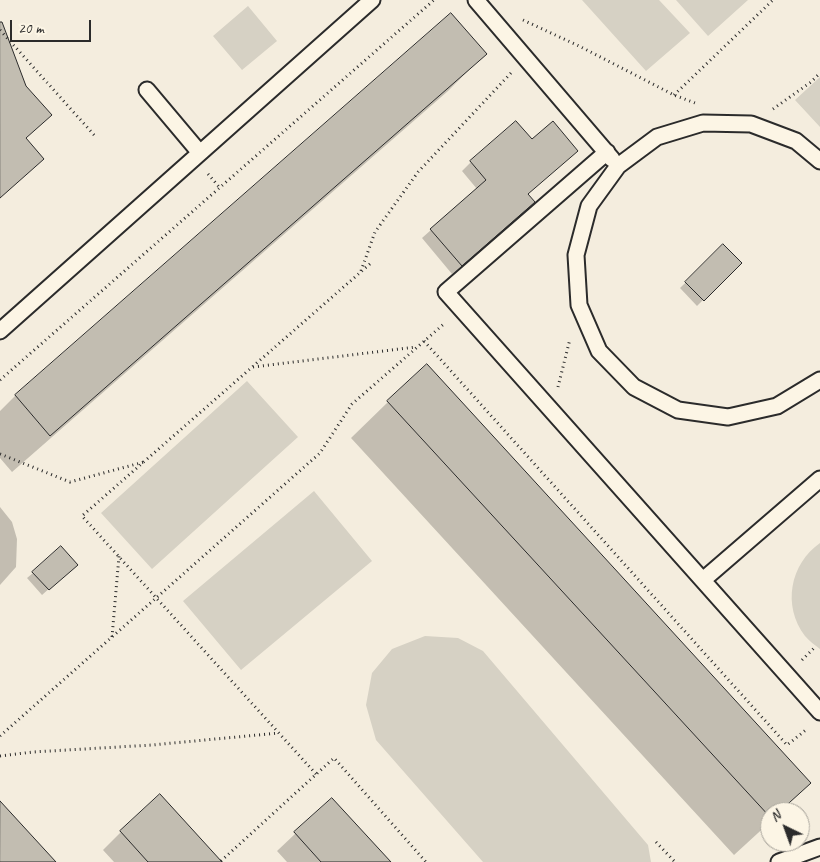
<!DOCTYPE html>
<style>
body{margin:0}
#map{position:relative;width:820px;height:862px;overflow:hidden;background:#f4edde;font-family:Caveat,sans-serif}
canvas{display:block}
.north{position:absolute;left:760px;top:802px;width:50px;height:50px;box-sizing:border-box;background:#fcf5e5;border:1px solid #a8a49b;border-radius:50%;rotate:318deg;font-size:14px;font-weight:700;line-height:20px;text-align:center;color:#2b2b2b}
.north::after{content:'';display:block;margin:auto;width:18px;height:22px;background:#2b2b2b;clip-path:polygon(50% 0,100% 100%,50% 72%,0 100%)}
.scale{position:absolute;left:10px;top:20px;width:81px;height:22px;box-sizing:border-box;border:2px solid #2b2b2b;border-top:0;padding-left:6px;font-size:15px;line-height:18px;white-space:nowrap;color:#2b2b2b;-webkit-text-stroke:4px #fcf5e5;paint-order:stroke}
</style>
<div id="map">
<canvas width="820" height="862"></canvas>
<div class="north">N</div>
<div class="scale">20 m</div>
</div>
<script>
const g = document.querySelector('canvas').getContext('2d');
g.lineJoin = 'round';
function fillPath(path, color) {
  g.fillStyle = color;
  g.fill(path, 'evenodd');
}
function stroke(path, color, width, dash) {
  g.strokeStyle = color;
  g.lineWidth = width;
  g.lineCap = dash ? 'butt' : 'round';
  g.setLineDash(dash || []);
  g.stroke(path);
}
const green = new Path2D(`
 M 582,0 L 659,0 L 690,33 L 646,71 Z
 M 676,0 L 748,0 L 708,36 Z
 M 248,6 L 277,41 L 242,70 L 213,36 Z
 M 820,77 L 820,127 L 795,100 Z
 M 247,381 L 298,437 L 152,569 L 101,513 Z
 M 314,491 L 372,561 L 241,670 L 183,601 Z
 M 820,543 L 820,649 C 815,645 809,641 805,636 C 782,606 790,564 820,543 Z
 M 425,636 L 458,638 L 483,651 L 648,845 L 651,862 L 483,862 L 376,740 L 366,705 L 372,673 L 392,649 Z`);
const shadow = new Path2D(`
 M 451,15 L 485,54 L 448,91 L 12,472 L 0,458 L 0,411 L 15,396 Z
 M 471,162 L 527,195 L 524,211 L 452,274 L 422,238 L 477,189 L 462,171 Z
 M 723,246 L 740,263 L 697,306 L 680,288 Z
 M 388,402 L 809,783 L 780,812 L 770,812 L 770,822 L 734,855 L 351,438 Z
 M 0,507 L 12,522 L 17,539 L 16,567 L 0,585 Z
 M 70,570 L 42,595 L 27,578 L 33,573 Z
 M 332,799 L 389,862 L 287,862 L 277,851 Z
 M 121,832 L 220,862 L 114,862 L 103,850 Z`);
const building = new Path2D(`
 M 451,13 L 487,54 L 50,436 L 15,395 Z
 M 0,22 L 2,22 L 26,86 L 52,115 L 26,138 L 44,159 L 0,198 Z
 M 516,121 L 532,139 L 553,121 L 578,151 L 528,194 L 535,202 L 462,266 L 430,229 L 486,180 L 470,161 Z
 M 723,244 L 742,263 L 704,301 L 685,282 Z
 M 427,364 L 811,783 L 779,812 L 770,812 L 770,817 L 387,401 Z
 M 61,546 L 78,565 L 49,590 L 32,572 Z
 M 160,794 L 222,862 L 148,862 L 120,831 Z
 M 332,798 L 391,862 L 321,862 L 294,832 Z
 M 0,801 L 56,862 L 0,862 Z`);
const path = new Path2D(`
 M 523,20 L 579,46 L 674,95 L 695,103
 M 0,30 L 95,136
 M 674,95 L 773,0
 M 773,109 L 811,82 L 820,73
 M 208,174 L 220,188
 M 361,271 L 375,232 L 418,172 L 511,73
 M 424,341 L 787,745 L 807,729
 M 253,367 L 416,347
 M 0,380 L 434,0
 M 558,387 L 570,339
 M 0,454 L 70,482 L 144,462
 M 112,637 L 119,556
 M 802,660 L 816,646
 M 0,736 L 320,453 L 352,404 L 445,323
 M 0,756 L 33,752 L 152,745 L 279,733
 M 316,774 L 82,516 L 371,263
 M 656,842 L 675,862
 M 221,861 L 334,758 L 426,862`);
const lane = new Path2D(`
 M 476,0 L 612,159
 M 147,90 L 200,153
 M 607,152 L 446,292 L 820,712
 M 820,161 L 796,141 L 751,124 L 703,123 L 657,137 L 618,166 L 589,206 L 576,255 L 579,305 L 599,351 L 634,387 L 678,410 L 728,417 L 777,406 L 820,380
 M 0,331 L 372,0
 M 703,580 L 820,479
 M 779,862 L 820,847`);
fillPath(green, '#d6d1c4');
fillPath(shadow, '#0003');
fillPath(building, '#c2bdb1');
stroke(building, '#2b2b2b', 1);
stroke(lane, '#2b2b2b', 19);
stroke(path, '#2b2b2b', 3, [1, 4]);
stroke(lane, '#fcf5e5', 15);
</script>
